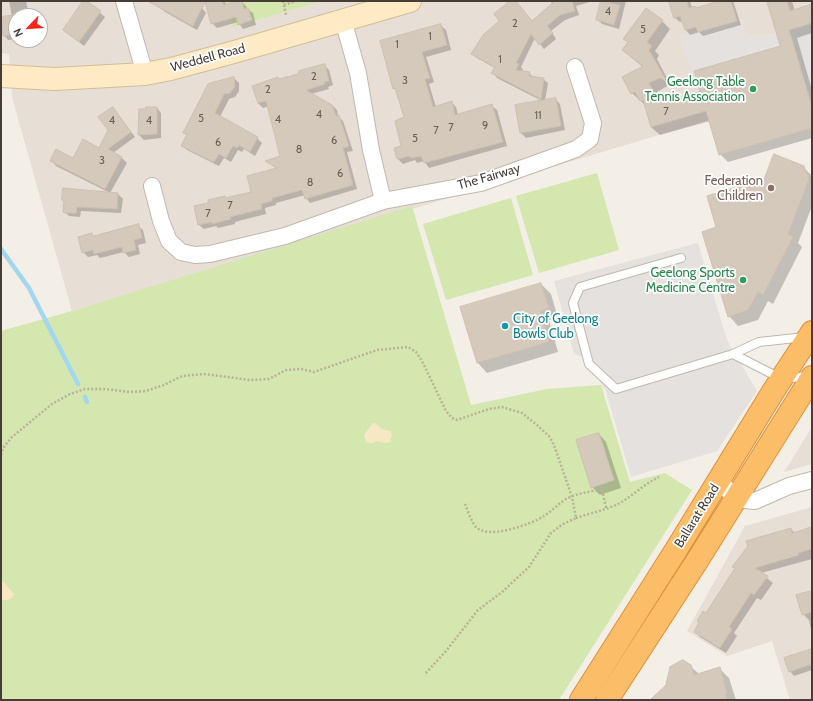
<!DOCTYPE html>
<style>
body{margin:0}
#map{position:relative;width:813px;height:701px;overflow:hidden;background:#f3eee6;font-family:Cabin,sans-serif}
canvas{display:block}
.frame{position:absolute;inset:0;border:2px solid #463e36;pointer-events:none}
.north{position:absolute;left:8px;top:8px;width:40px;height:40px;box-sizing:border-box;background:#fff;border:1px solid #b5b2af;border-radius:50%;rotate:245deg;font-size:11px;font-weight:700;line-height:16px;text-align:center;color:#463e36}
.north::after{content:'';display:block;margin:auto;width:14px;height:18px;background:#f82518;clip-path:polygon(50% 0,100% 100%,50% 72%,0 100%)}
</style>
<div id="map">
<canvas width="813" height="701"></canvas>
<div class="frame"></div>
<div class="north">N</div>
</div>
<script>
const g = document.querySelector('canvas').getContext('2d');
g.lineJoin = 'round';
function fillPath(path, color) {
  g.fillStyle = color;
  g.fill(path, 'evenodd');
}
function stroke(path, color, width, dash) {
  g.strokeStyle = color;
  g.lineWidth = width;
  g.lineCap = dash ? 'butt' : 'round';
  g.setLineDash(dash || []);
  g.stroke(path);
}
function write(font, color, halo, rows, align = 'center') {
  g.font = font + ' Cabin,sans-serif';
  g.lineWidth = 3.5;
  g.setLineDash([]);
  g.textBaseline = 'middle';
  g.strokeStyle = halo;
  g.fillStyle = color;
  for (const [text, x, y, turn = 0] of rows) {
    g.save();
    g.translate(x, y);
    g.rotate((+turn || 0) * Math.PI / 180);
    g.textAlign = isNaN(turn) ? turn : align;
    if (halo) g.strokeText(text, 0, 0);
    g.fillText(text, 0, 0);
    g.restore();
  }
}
const residential = new Path2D(`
 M 1,1 L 225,1 L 233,27 L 323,1 L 812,1 L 812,24 L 782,33 L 746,37 L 741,19 L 679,37 L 694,71 L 709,120 L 72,311 L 12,97 L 9,54 L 1,53 ZM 16,16 L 40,16 L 40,40 L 16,40 Z
 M 812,427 L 812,464 L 784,472 Z
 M 812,507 L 812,700 L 790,700 L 772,641 L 727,656 L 687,631 L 745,526 Z`);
const green = new Path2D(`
 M 225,1 L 323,1 L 233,27 Z
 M 597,173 L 619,250 L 539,273 L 516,196 Z
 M 511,198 L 533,275 L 446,300 L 423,224 Z
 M 412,206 L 471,405 L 547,389 L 601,385 L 630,482 L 665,473 L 692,490 L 559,700 L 1,700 L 1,331 L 72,311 Z`);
const sand = new Path2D(`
 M 375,423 L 382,429 L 390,431 L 392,434 L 390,442 L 385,443 L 376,441 C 373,444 370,444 366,442 L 364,435 L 372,424 Z
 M 1,580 C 2,580 13,593 14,594 C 12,600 6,601 1,600 Z`);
const parking = new Path2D(`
 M 741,19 L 746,37 L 782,33 L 812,24 L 812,106 L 793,41 L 694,71 L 678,37 Z
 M 698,243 L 727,340 L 757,391 L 717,451 L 631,477 L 606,392 L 587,358 L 574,354 L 554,281 Z`);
const shadow = new Path2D(`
 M 9,1 L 26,1 L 29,16 L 16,16 L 16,39 L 8,40 L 4,35 L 1,18 L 12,17 Z
 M 85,1 L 105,17 L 84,46 L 64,30 Z
 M 164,1 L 186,1 L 202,8 L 206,13 L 197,30 L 165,12 L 160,7 Z
 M 206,1 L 225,1 L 226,5 L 241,1 L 246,6 L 247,9 L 253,13 L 256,25 L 243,29 L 238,22 L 217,28 L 212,23 Z
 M 511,1 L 515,1 L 532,21 L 552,5 L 551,1 L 593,1 L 576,6 L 579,15 L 565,20 L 551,31 L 556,39 L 544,49 L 535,38 L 521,67 L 523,70 L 522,72 L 529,73 L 534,78 L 543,79 L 548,83 L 545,101 L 555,99 L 560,104 L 565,130 L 526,138 L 521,133 L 542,101 L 497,78 L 493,73 L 495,68 L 477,58 L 472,54 L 501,22 Z
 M 602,1 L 626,1 L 619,29 L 602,24 L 597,19 Z
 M 670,1 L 690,1 L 692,8 L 696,9 L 719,1 L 733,1 L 741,25 L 703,36 L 699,32 L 690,35 L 686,30 L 683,21 L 680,22 L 675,18 Z
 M 768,1 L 792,1 L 795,11 L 812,8 L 812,33 L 797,38 L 812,90 L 812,138 L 728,162 L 720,154 L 710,121 L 660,135 L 651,127 L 645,105 L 632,93 L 643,67 L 632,58 L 623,50 L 662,21 L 670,29 L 655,51 L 659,55 L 657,59 L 672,88 L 669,85 L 657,92 L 663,104 L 702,92 L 781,46 Z
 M 441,26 L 446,30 L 451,50 L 426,57 L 434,82 L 429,84 L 436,107 L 451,102 L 456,107 L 458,115 L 492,106 L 497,110 L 507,146 L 429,168 L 424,161 L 417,163 L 415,160 L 403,164 L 398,159 L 396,149 L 402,147 L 406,118 L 397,91 L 394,88 Z
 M 18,40 L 33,40 L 33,42 L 21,44 Z
 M 324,65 L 329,70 L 333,85 L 328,87 L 329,89 L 311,94 L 332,105 L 337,110 L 338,116 L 343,121 L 353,151 L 347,152 L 357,189 L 310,203 L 306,198 L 305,195 L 276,203 L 276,205 L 265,208 L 266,214 L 235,222 L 235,224 L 218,228 L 216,226 L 204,229 L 199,225 L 209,203 L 224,197 L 226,199 L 252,193 L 277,169 L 267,161 L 282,157 L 269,106 L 263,108 L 258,103 L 253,86 L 299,75 Z
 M 234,78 L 239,83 L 239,91 L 235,97 L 229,99 L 220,117 L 257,138 L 262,143 L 255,156 L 244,149 L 242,152 L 238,150 L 231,162 L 224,158 L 219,166 L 187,150 L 182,146 L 187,135 L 184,133 Z
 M 113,108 L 135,137 L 113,153 L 122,158 L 127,163 L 110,193 L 56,166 L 52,161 L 74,159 L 99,149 L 109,130 Z
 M 157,108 L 161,113 L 161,138 L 144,140 L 139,135 Z
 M 803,167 L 812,176 L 812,206 L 798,243 L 802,247 L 773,304 L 768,301 L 758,320 L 738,326 L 729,316 L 718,228 Z
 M 118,194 L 123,199 L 121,213 L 81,211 L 80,217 L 69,216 L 64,211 L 65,202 L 63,200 Z
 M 138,226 L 143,230 L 146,243 L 138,245 L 140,254 L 129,257 L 124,252 L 100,258 L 97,255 L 88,257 L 83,252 L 92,235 L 94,237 Z
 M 541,284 L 551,294 L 558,318 L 549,320 L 558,352 L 487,373 L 478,363 L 462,307 Z
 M 599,434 L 606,442 L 621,488 L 600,495 L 592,487 Z
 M 812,528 L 812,559 L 761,573 L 773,583 L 761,600 L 757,598 L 734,633 L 737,636 L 726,653 L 700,637 L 695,631 L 736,569 L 734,567 L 791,529 L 795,533 Z
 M 812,592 L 812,634 L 809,620 L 803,614 Z
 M 808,657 L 812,670 L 794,676 L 790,671 Z
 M 690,666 L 699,674 L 720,669 L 729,678 L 736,700 L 652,700 Z`);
const stream = new Path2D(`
 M 1,249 L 29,288 L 78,384
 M 85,397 L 87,402`);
const building = new Path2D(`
 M 83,1 L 87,1 L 101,11 L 79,42 L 63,30 Z
 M 148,1 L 222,1 L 224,5 L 237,1 L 242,1 L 244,9 L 248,8 L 252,20 L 238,25 L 236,17 L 211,24 L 205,2 L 193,26 Z
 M 510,1 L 516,1 L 532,21 L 555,1 L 572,1 L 575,11 L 560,15 L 547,26 L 553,33 L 539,45 L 531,34 L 516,63 L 519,64 L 516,70 L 530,72 L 529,76 L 544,78 L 541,99 L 491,73 L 495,67 L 471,54 L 483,35 L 499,21 L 494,14 Z
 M 601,1 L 620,5 L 614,25 L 596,20 Z
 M 669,1 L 687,1 L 689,8 L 695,6 L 696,8 L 719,1 L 731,1 L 737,21 L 698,32 L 696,27 L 685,30 L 680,16 L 674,18 Z
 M 767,1 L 787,1 L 790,11 L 812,4 L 812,23 L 789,30 L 812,107 L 812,128 L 719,155 L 706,111 L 651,127 L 643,100 L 640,101 L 635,92 L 631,94 L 622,77 L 643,66 L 622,50 L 628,42 L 623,39 L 646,8 L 663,20 L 647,42 L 652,46 L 649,50 L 667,82 L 660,78 L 649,83 L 660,103 L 700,92 L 694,71 L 780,46 Z
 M 16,15 L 16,34 L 3,36 L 1,17 Z
 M 441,24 L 447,45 L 422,52 L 430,78 L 425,79 L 433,107 L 452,101 L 455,115 L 492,104 L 503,142 L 424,163 L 421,156 L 411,158 L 410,156 L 397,159 L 394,148 L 401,146 L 395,121 L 404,117 L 395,88 L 393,89 L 380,41 Z
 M 325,64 L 329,81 L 324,82 L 325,84 L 306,90 L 332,105 L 336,116 L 339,115 L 349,146 L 343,148 L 353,185 L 305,199 L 302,190 L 272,198 L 272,201 L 261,204 L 262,209 L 230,217 L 231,219 L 212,224 L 212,222 L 198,225 L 194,206 L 208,203 L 208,200 L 225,196 L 225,198 L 251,192 L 247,176 L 277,168 L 265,161 L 280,156 L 266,101 L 258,103 L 252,86 L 278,77 L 279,79 L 298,74 L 299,71 Z
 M 234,77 L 235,86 L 230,93 L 224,94 L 215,113 L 258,137 L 250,152 L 239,145 L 237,148 L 233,146 L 226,158 L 219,154 L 214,162 L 181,146 L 187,134 L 183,133 L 208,84 Z
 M 556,98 L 561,126 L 520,133 L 515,105 Z
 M 113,107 L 131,132 L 108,149 L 122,157 L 105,189 L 50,161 L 56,149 L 73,158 L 83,139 L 99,148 L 108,130 L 98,117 Z
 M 146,107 L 157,107 L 157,134 L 138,135 L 139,109 L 146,109 Z
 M 774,154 L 804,166 L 809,179 L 788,234 L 793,237 L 763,295 L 758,292 L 748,310 L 728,317 L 702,232 L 716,227 L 707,196 L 764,179 Z
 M 63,188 L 118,193 L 117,209 L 77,207 L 76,213 L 64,213 L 63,212 L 64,200 L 62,200 Z
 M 139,224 L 142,238 L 134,240 L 136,250 L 123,253 L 122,247 L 94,254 L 93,250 L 82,253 L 78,237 L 92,233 L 93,236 Z
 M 541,283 L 549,308 L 540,311 L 549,342 L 477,363 L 460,307 Z
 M 599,433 L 614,480 L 591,488 L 576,440 Z
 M 812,527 L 812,549 L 798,553 L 799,555 L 755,568 L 768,576 L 754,595 L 751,593 L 729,627 L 732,629 L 720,648 L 694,632 L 699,622 L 697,621 L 703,611 L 706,613 L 735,568 L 732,567 L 748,546 L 746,541 L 791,528 L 792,533 Z
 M 812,591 L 812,612 L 802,615 L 796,595 Z
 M 812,649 L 812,664 L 789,672 L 784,658 Z
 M 683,660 L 691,665 L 694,675 L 720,667 L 727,693 L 725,694 L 727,700 L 650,700 L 666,685 L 670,667 Z`);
const path = new Path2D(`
 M 283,1 L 286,15
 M 284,5 L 296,1
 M 1,455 L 3,448 L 12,437 L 52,404 L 70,394 L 85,389 L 104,389 L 130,392 L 146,391 L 164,385 L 182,376 L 204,374 L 250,380 L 269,379 L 286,370 L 301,369 L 314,372 L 377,350 L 408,347 L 416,352 L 422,361 L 446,411 L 452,418 L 457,420 L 489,409 L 502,407 L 522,413 L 537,425 L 549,436 L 554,445 L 572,497 L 576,518 L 563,524 L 551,533 L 529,567 L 502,592 L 478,610 L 446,651 L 425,674
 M 465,504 C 468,511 471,521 476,527 C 488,540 532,524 544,516 C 552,511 558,504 566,499 C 577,493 590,492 602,489 L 606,508
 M 576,518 C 590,513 607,510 620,503 C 634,495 644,484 659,477`);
const lane = new Path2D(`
 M 681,258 L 580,287 L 573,303 L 589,364 L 616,389 L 733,354 L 759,342 L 805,337
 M 733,354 L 782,379 L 808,376`);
const street = new Path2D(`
 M 124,1 L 145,74
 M 343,20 L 358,73 L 371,150 L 383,201
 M 152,186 L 161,221 L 169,241 L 181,252 L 195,255 L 210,254 L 285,236 L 383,201 L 481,183 L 576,149 L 590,139 L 593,123 L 575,67
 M 719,479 L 735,499 L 755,501 L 789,486 L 812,480`);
const secondary = new Path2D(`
 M 1,76 L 55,79 L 145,74 L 171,69 L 234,52 L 410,1`);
const highway = new Path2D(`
 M 581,700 L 676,550 L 774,390 L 812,332
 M 607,700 L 697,561 L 812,377`);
const markers = [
 [753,89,4,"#2e9e5b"],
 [771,188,4,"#8d6e63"],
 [743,280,4,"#2e9e5b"],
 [505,326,4,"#0f9aa8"]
];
const numberNames = [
 ["4",608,12],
 ["2",515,24],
 ["5",643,30],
 ["1",430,37],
 ["1",397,45],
 ["1",500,60],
 ["2",314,77],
 ["3",405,81],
 ["2",268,90],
 ["7",666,112],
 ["4",319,115],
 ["11",538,116],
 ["5",201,119],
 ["4",278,120],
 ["4",112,121],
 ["4",149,121],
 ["9",485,126],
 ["7",451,128],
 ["7",436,131],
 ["5",415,139],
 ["6",334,141],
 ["6",218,143],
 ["8",299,150],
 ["3",102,161],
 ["6",340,174],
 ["8",310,183],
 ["7",230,206],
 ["7",208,214]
];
const streetNames = [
 ["Weddell Road",208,58,-15],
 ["The Fairway",489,177,-16],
 ["Ballarat Road",697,516,-58]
];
const leisureNames = [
 ["Geelong Table",745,82],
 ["Tennis Association",745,97],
 ["Geelong Sports",735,273],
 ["Medicine Centre",735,288]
];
const educationNames = [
 ["Federation",763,181],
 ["Children",763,196]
];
const cultureNames = [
 ["City of Geelong",513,319],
 ["Bowls Club",513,334]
];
fillPath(residential, '#e7dfd5');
fillPath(green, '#d3e7af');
fillPath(sand, '#f7e7c2');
fillPath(parking, '#e4e1de');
fillPath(shadow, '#0003');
stroke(stream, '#a3d7f0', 4.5);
fillPath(building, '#d5c9bc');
stroke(building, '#cfc0af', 1);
stroke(lane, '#c1b8ac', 10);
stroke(street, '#c1b8ac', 18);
stroke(secondary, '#d3bd97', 24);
stroke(highway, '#dc9038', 24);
stroke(path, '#c0af9a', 2.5, [2, 2]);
stroke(lane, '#fff', 8);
stroke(street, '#fff', 16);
stroke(secondary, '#feebc6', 22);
stroke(highway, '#fcbd68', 22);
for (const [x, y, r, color] of markers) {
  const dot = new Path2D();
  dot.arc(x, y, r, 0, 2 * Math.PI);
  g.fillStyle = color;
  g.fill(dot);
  stroke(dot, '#fff', 1.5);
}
write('11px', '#6a6158', null, numberNames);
write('13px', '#463e36', '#fff', streetNames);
write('13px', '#27864d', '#fff', leisureNames, 'right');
write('13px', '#785e54', '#fff', educationNames, 'right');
write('13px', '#0d838f', '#fff', cultureNames, 'left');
</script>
